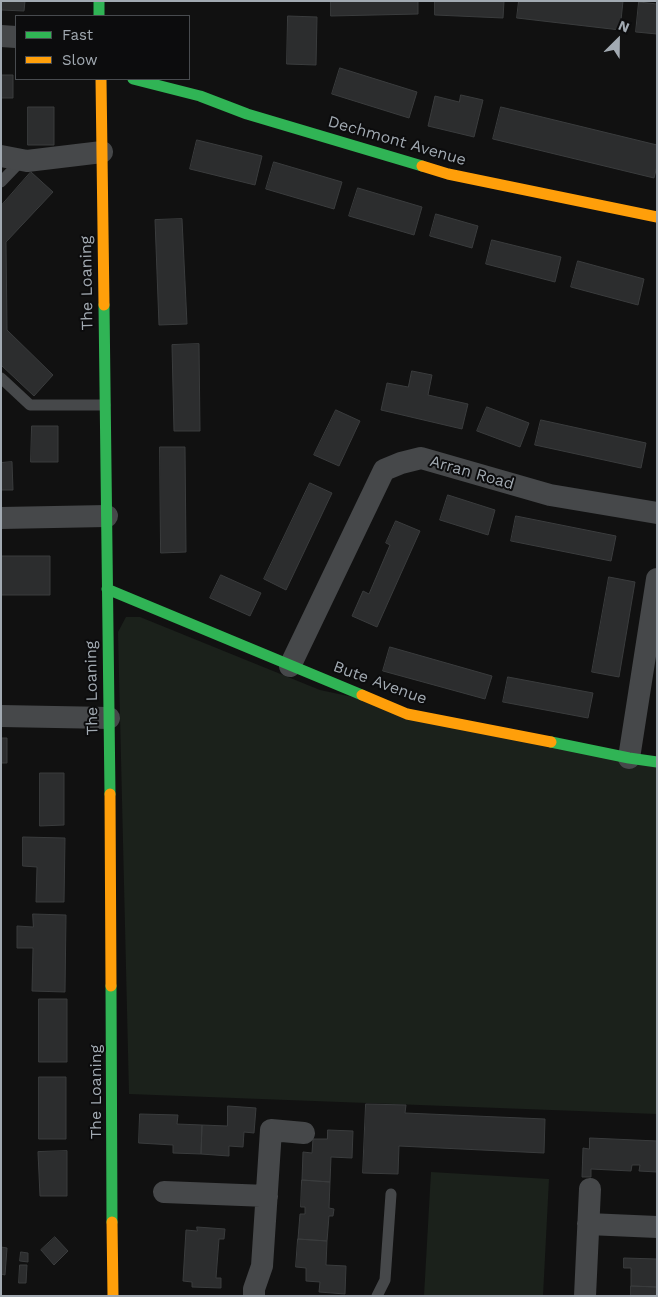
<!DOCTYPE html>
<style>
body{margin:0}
#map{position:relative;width:658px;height:1297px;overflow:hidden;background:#111;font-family:"Work Sans",sans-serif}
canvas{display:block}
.frame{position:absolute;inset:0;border:2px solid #a2aab2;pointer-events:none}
.legend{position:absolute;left:15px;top:15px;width:175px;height:65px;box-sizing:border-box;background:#0c0c0d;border:1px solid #484b4f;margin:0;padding:6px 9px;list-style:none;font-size:15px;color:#a2aab2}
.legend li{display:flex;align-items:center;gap:10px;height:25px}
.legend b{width:25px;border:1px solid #484b4f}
.north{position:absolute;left:593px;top:15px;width:50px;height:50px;-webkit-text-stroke:4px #0c0c0d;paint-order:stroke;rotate:23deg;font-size:14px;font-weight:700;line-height:20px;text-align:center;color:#a2aab2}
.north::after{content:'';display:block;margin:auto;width:18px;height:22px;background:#a2aab2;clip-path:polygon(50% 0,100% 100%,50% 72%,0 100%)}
</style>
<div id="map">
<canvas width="658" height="1297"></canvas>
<div class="frame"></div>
<ul class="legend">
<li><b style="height:6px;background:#30b455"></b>Fast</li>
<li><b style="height:6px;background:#ff9f0a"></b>Slow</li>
</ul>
<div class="north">N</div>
</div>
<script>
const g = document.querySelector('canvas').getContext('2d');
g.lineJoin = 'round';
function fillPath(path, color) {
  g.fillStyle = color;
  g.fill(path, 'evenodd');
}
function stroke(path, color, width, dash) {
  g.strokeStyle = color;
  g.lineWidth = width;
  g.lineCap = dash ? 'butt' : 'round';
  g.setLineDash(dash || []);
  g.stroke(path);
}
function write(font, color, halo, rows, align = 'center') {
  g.font = font + ' "Work Sans",sans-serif';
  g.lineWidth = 4;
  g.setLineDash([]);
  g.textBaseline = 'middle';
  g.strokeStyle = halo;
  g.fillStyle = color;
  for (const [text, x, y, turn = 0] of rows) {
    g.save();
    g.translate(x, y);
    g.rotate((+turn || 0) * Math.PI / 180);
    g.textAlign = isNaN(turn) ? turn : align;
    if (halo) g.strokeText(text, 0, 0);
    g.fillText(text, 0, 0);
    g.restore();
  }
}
const green = new Path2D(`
 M 126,617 L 140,617 L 320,690 L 657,762 L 657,1114 L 129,1094 L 118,632 Z
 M 431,1172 L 549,1179 L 543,1296 L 424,1296 Z`);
const building = new Path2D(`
 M 1,1 L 25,1 L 24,11 L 1,10 Z
 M 331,1 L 418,1 L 418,14 L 331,16 Z
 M 435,1 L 504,1 L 503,18 L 435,15 Z
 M 519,1 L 623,1 L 620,30 L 517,18 Z
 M 639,2 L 657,4 L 657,34 L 636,32 Z
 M 288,16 L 317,17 L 316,65 L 287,64 Z
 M 340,68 L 417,92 L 409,118 L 332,94 Z
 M 1,75 L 13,75 L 13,98 L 1,98 Z
 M 461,95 L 483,100 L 474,137 L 428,126 L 435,96 L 459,102 Z
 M 28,107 L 54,107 L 54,145 L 28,145 Z
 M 501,107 L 657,145 L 657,166 L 654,178 L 493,139 Z
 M 197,140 L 262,156 L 255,185 L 190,169 Z
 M 274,162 L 342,182 L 334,209 L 266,189 Z
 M 31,172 L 53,192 L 6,242 L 7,330 L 53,375 L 34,396 L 1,365 L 1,206 Z
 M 358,188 L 422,207 L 414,235 L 349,216 Z
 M 436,214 L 478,226 L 472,248 L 430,236 Z
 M 182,219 L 187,324 L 159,325 L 155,220 Z
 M 492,240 L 561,257 L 555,282 L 486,264 Z
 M 578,261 L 644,279 L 638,305 L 571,287 Z
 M 199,344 L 200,431 L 174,431 L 172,345 Z
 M 412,371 L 432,375 L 428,395 L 468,404 L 462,429 L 381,410 L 387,383 L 408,387 Z
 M 487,407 L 529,423 L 520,447 L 477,431 Z
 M 336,410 L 360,421 L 339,466 L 314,455 Z
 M 541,420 L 646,443 L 641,468 L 535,445 Z
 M 32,426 L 58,426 L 58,462 L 31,462 Z
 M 160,447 L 185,447 L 186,552 L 161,553 Z
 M 12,462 L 13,490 L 1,490 L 1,463 Z
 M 310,483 L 332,493 L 286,590 L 264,579 Z
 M 448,495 L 495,510 L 488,535 L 440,520 Z
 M 516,516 L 616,536 L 611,561 L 511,541 Z
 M 396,521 L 420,531 L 377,627 L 352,616 L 363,591 L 369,594 L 390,545 L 386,543 Z
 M 1,556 L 50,556 L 50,595 L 1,595 Z
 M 221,575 L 261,593 L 250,616 L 210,598 Z
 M 609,577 L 635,582 L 619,677 L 592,672 Z
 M 390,647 L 492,676 L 485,699 L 383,671 Z
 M 508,677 L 593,693 L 588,718 L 503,702 Z
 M 1,738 L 7,738 L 7,763 L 1,763 Z
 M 40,773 L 64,773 L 64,825 L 40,826 Z
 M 23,837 L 65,838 L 64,902 L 36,902 L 37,867 L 23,866 Z
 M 33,914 L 66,915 L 65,992 L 32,991 L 33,948 L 17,948 L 17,926 L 33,927 Z
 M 39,999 L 67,999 L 67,1062 L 39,1062 Z
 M 39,1077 L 66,1077 L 66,1139 L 39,1139 Z
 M 366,1104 L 406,1105 L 405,1113 L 545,1119 L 544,1153 L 399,1146 L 398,1174 L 363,1173 Z
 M 228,1106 L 256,1108 L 254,1133 L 244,1132 L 243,1147 L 229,1146 L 229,1156 L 201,1154 L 202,1125 L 227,1126 Z
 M 140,1114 L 178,1115 L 177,1124 L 202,1125 L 201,1154 L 173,1153 L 173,1145 L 139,1143 Z
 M 328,1130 L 353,1131 L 352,1158 L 331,1157 L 330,1182 L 302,1180 L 303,1152 L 312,1153 L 313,1139 L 327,1139 Z
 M 590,1138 L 657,1141 L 657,1172 L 639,1171 L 640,1165 L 632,1165 L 631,1171 L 591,1169 L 591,1177 L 582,1177 L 583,1148 L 589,1149 Z
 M 67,1151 L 67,1196 L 40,1196 L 38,1152 Z
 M 302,1180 L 330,1182 L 329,1208 L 334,1209 L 333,1216 L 329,1216 L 327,1241 L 298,1239 L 300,1214 L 305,1214 L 305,1207 L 301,1207 Z
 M 197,1227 L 225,1229 L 224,1239 L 219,1239 L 216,1278 L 221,1278 L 221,1288 L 192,1287 L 192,1282 L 183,1281 L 186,1230 L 197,1231 Z
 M 55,1237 L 68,1251 L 54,1265 L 41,1250 Z
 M 298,1239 L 327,1241 L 326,1265 L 346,1266 L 345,1294 L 319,1292 L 320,1282 L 306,1281 L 306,1268 L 296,1267 Z
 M 1,1247 L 7,1248 L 5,1275 L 1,1274 Z
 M 21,1252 L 28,1253 L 28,1262 L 20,1261 Z
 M 624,1258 L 657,1259 L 657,1287 L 631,1286 L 631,1268 L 624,1268 Z
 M 20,1265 L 27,1265 L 26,1283 L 19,1283 Z
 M 631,1286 L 657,1287 L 657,1296 L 631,1296 Z`);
const lane = new Path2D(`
 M 1,182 L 22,160
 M 1,378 L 30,405 L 105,405
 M 377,1296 L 385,1280 L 391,1194`);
const street = new Path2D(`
 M 1,36 L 16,37
 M 1,156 L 27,161 L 102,152
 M 1,518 L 107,516
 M 290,666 L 384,470 L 401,463 L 421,458 L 550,495 L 657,513
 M 1,716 L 109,718
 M 629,758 L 657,579
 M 164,1192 L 267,1196
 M 588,1224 L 657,1227
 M 254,1296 L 254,1289 L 262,1266 L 271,1130 L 304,1133
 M 585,1296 L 590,1189`);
const fast = new Path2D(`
 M 99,1 L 99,16
 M 133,79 L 200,96 L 247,114 L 422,166
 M 104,305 L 110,794
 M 107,589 L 362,695
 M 551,742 L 629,758 L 657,762
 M 111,986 L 112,1222`);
const slow = new Path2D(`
 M 101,79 L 104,305
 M 422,166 L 448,174 L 657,217
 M 362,695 L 407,714 L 551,742
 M 110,794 L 111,986
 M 112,1222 L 113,1296`);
const streetNames = [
 ["Dechmont Avenue",397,141,16],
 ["The Loaning",87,283,-91],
 ["Arran Road",472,473,16],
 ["Bute Avenue",380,683,20],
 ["The Loaning",92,688,-91],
 ["The Loaning",96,1092,-90]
];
fillPath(green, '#1b211b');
fillPath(building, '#2c2d2e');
stroke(building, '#3a3c3d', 1);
stroke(lane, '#46484a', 11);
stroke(street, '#46484a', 22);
stroke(fast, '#30b455', 11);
stroke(slow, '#ff9f0a', 11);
write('16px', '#a2aab2', '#0c0c0d', streetNames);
</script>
